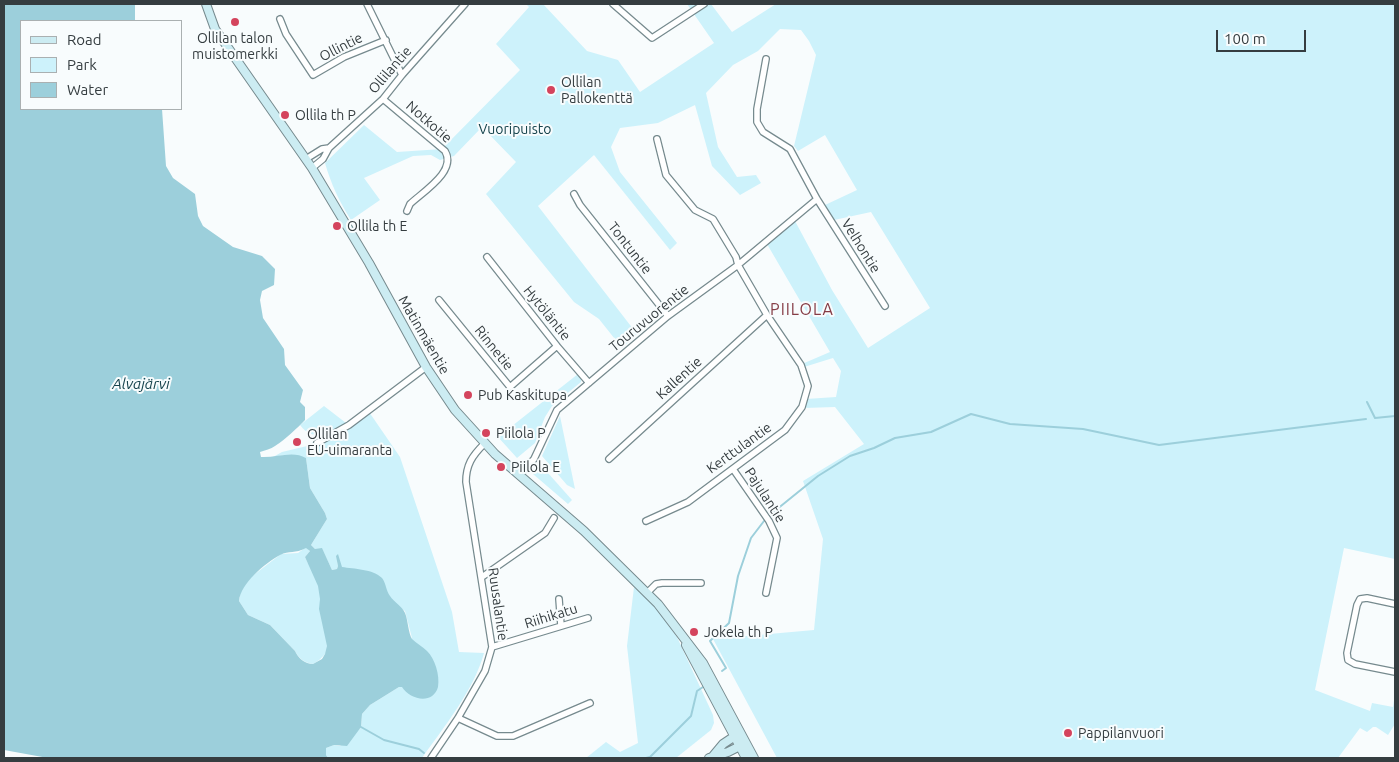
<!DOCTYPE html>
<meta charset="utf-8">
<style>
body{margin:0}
#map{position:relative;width:1399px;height:762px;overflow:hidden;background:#f8fcfd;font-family:Ubuntu,sans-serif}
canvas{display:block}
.frame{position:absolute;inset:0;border:5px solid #353d40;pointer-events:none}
.legend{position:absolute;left:20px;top:20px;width:162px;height:90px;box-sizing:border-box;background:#f8fcfd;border:1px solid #aab0b1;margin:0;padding:6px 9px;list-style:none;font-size:15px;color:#353d40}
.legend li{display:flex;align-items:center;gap:10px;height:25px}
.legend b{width:25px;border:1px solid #aab0b1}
.scale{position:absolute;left:1216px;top:30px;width:90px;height:22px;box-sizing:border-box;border:2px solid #353d40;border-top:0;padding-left:6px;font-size:15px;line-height:18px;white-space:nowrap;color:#353d40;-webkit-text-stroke:4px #f8fcfd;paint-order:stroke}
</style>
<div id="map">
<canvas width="1399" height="762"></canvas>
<div class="frame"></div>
<ul class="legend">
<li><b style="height:6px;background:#ccecf2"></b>Road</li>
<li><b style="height:14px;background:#cdf2fb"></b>Park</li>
<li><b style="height:14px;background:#9ccfdb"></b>Water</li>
</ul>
<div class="scale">100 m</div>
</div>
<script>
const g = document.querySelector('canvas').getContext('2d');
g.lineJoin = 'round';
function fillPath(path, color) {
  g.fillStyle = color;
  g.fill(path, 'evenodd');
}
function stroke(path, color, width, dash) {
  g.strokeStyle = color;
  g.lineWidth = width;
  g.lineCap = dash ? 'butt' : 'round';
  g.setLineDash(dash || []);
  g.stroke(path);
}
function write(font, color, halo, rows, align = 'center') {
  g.font = font + ' Ubuntu,sans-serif';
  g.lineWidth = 4;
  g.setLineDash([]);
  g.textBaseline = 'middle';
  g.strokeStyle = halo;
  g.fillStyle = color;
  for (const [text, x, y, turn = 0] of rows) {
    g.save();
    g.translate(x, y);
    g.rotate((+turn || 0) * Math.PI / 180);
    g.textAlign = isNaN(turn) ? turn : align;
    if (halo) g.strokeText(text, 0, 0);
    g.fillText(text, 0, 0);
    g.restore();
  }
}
const green = new Path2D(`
 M 526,4 L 543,4 L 587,51 L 618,60 L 640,92 L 714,43 L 687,4 L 711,4 L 732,32 L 776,4 L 1395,4 L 1395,559 L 1344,548 L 1315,690 L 1370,711 L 1372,703 L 1393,707 L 1395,693 L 1395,724 L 1388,735 L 1376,727 L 1373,727 L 1367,732 L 1360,728 L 1338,758 L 777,758 L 713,639 L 814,630 L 823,539 L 803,481 L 864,444 L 835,407 L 804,408 L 806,399 L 836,397 L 841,371 L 833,358 L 804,367 L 802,364 L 830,352 L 767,244 L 795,221 L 832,290 L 868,348 L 930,308 L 871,212 L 834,220 L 825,205 L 857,190 L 825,135 L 798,151 L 794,146 L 816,55 L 809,41 L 801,30 L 780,29 L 758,51 L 733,65 L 706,93 L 718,147 L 737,177 L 756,175 L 761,183 L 740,195 L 712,166 L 695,105 L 658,123 L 620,128 L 611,147 L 620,172 L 677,243 L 670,250 L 594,155 L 538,206 L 637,334 L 622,348 L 599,319 L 574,302 L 486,194 L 516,162 L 482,127 L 454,156 L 440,160 L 431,155 L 413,156 L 364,178 L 380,200 L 351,220 C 339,201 331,184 325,163 L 364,125 L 397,152 L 442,149 L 520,70 L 496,44 L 529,7 Z
 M 578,374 L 581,377 L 581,382 L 552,406 L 545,417 L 535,443 L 517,458 L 498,437 Z
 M 324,406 L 346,423 L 367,409 L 400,457 L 452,612 L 459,652 L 484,653 C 474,690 444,727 422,758 L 328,758 L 326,755 L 326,748 L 334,745 L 340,746 L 361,727 L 362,714 L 370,705 L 399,687 L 402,687 L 412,638 L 405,611 L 341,569 L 337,556 L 338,566 L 337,569 L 332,570 L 322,549 L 315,549 L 311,545 L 327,519 L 325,513 L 310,488 L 306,458 L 285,455 L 273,457 L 282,452 L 307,446 L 311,447 L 312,443 L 322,435 C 311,435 307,434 300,425 Z
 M 560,416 L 575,489 L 567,485 L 542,456 Z
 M 540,464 L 572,500 L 568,504 L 533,474 Z
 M 306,547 L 310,551 L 305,557 L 308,563 L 314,567 C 317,579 332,631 331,640 C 329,650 323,659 313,664 C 305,663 299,659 295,651 L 270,625 L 248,615 L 239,601 L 241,590 L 251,577 L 281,554 L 298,553 Z
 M 634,587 L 655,606 L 677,637 L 713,715 L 714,723 L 711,730 L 676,758 L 586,758 L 606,742 L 620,752 L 638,743 L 627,646 Z`);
const water = new Path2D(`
 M 4,4 L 135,4 L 135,21 L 21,21 L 21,109 L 162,109 L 166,166 L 173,178 L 195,194 L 198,216 L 203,226 L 233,247 L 262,256 L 275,269 L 274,285 L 262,291 L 260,300 L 263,318 L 284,349 L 285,365 L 303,390 L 300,402 L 305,407 L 305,420 C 296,429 286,439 275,446 C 271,449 265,450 260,452 L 261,457 C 276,458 293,450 306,458 L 310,488 L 325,513 L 327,519 L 311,545 L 315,549 L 322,548 L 332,570 L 337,569 L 338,566 L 336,556 L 338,554 L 342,567 C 354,569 373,569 382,578 C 386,583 386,591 390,596 C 394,602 402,606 405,613 C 408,620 408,632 412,639 C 416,643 423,647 427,651 C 435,659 440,675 438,687 C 433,705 410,700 402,687 L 399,687 L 370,705 L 362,714 L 361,727 L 347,746 L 334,745 L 326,748 L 326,755 L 328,758 L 48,758 L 4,750 ZM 306,548 L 310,551 L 305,557 L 318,586 L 320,599 L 319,609 L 327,646 L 325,654 L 322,659 L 313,664 C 305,664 298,658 295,651 L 270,625 L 248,615 L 239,601 C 241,583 264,564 280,555 C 289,550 295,554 306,548 Z`);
const stream = new Path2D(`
 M 1367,402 L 1375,418 L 1395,416
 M 771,514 L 818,476 L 850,456 L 874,448 L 895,438 L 931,432 L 971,414 L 1010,424 L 1083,429 L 1159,445 L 1366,419
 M 722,671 L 726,668 L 710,641 L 729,623 L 738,576 L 751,538 L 764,521
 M 361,727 L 384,740 L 419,749 L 424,753
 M 646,758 L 650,757 L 691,716 L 697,691 L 703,687`);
const street = new Path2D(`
 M 367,4 L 402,75
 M 613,4 L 652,38 L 704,4
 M 280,19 L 286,34 L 313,75 L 344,57 L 386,40
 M 766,59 L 757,109 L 757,122 L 763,132 L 790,149 L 817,199 L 885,306
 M 383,99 L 445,151 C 457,171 424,191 410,204 L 407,211
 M 306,159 L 322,149 L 329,148
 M 312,168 L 323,159 L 329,148 L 383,99 L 402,75 L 465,4
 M 574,194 L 580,205 L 668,316
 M 487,257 L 557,346 L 589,383
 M 439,300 L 510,387 L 557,346
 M 317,443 L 349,425 L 426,367
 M 609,459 L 767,315
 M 733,469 L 769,521 L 777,538 L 766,593
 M 519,475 L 534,459 L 557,410 L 668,316 L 738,265 L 817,199
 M 646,521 L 688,502 L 785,430 L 802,407 L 808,386 L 801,365 L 767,315 L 738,265 L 736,257 L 713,219 L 695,210 L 666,175 L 657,139
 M 482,577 L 545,533 L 554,518
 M 648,592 L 656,584 L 662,583 L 701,583
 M 559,599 L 561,626
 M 1395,604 L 1367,598 L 1360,599 L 1357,605 L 1347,653 L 1348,660 L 1355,664 L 1395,672
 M 492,647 L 588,618
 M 458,718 L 497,736 L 513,736 L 590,703
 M 431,758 L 458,718 L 485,671 L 492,647 L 466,482 C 466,465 472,456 484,444`);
const secondary = new Path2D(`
 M 206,4 L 215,29 L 312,168 L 369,263 L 426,367 L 455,410 L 495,454 L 584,531 L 658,604 L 703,663 L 754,758
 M 686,645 L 746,758
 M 713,756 L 723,744 L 738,734
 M 709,758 L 728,752 L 742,745`);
const markers = [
 [235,22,5,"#d4445d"],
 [551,90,5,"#d4445d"],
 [285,115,5,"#d4445d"],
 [337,226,5,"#d4445d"],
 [468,395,5,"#d4445d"],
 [486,433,5,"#d4445d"],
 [297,442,5,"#d4445d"],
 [501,467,5,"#d4445d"],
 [694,632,5,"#d4445d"],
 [1068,733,5,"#d4445d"]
];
const poiNames = [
 ["Ollilan talon",235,38,"center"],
 ["muistomerkki",235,54,"center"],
 ["Ollilan",561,82],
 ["Pallokenttä",561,98],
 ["Ollila th P",295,115],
 ["Ollila th E",347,226],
 ["Pub Kaskitupa",478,395],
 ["Piilola P",496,433],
 ["Ollilan",307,434],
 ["EU-uimaranta",307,450],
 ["Piilola E",511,467],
 ["Jokela th P",704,632],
 ["Pappilanvuori",1078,733]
];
const streetNames = [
 ["Ollintie",341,47,-27],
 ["Ollilantie",390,70,-49],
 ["Notkotie",429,122,41],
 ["Velhontie",861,246,58],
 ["Tontuntie",630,248,52],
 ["Hytöläntie",547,313,51],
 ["Touruvuorentie",649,318,-39],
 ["Matinmäentie",424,335,60],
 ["Rinnetie",494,348,51],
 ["Kallentie",679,378,-42],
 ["Kerttulantie",739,448,-36],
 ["Pajulantie",765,495,57],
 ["Ruusalantie",498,604,82],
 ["Riihikatu",551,616,-17]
];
const parkNames = [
 ["Vuoripuisto",515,129]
];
const waterNames = [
 ["Alvajärvi",141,384]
];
const quarterNames = [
 ["PIILOLA",802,310]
];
fillPath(green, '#cdf2fb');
fillPath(water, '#9ccfdb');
stroke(stream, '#9ccfdb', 2);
stroke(street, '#768a8e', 8);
stroke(secondary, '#768a8e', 10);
stroke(street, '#fff', 5.5);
stroke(secondary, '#ccecf2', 8);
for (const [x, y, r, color] of markers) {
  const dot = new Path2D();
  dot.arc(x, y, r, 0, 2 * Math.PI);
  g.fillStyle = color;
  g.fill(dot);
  stroke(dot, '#f8fcfd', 2);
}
write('14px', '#353d40', '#f8fcfd', poiNames, 'left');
write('14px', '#353d40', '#f8fcfd', streetNames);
write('14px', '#15434c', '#f8fcfd', parkNames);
write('italic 15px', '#16434d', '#f8fcfd', waterNames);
g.letterSpacing = '1px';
write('16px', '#853c45', '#f8fcfd', quarterNames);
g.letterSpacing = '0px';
</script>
